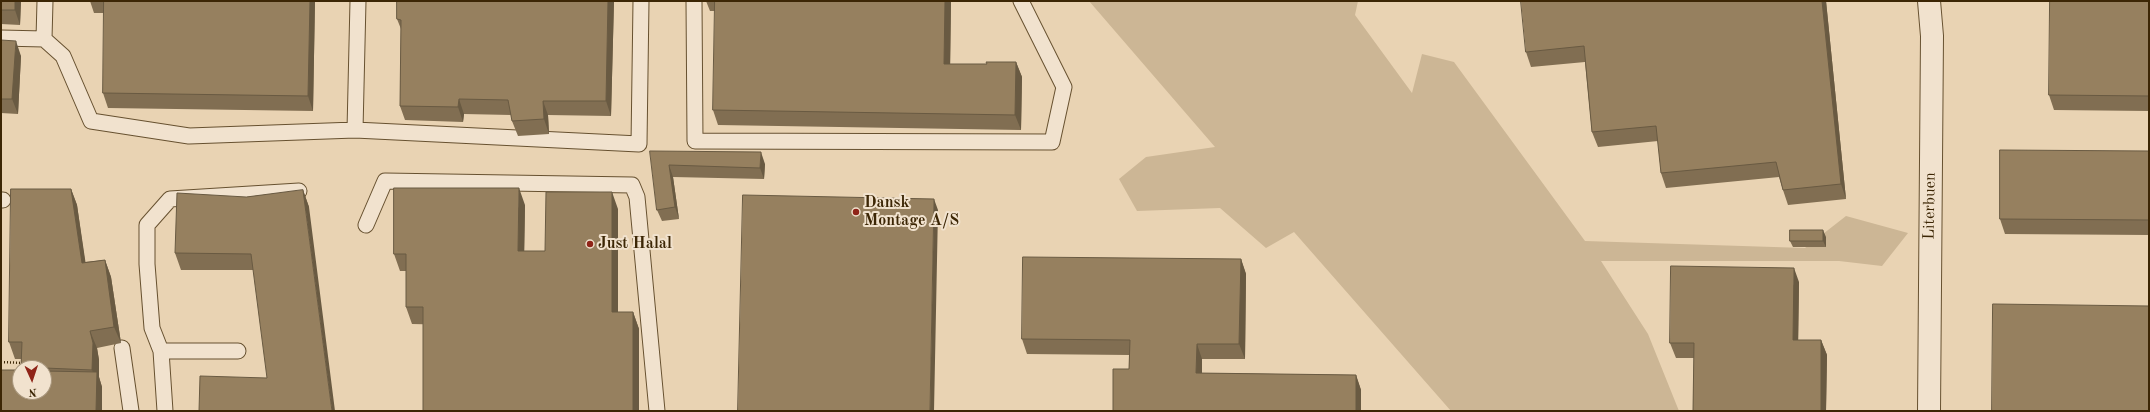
<!DOCTYPE html>
<style>
body{margin:0}
#map{position:relative;width:2150px;height:412px;overflow:hidden;background:#e9d3b3;font-family:"Old Standard TT",serif}
canvas{display:block}
.frame{position:absolute;inset:0;border:2px solid #3c2605;pointer-events:none}
.north{position:absolute;left:12px;top:360px;width:40px;height:40px;box-sizing:border-box;background:#f1e2ce;border:1px solid #a9977e;border-radius:50%;rotate:177deg;font-size:11px;font-weight:700;line-height:16px;text-align:center;color:#3c2605}
.north::after{content:'';display:block;margin:auto;width:14px;height:18px;background:#8f2418;clip-path:polygon(50% 0,100% 100%,50% 72%,0 100%)}
</style>
<div id="map">
<canvas width="2150" height="412"></canvas>
<div class="frame"></div>
<div class="north">N</div>
</div>
<script>
const g = document.querySelector('canvas').getContext('2d');
g.lineJoin = 'round';
function fillPath(path, color) {
  g.fillStyle = color;
  g.fill(path, 'evenodd');
}
function stroke(path, color, width, dash) {
  g.strokeStyle = color;
  g.lineWidth = width;
  g.lineCap = dash ? 'butt' : 'round';
  g.setLineDash(dash || []);
  g.stroke(path);
}
function write(font, color, halo, rows, align = 'center') {
  g.font = font + ' "Old Standard TT",serif';
  g.lineWidth = 4;
  g.setLineDash([]);
  g.textBaseline = 'middle';
  g.strokeStyle = halo;
  g.fillStyle = color;
  for (const [text, x, y, turn = 0] of rows) {
    g.save();
    g.translate(x, y);
    g.rotate((+turn || 0) * Math.PI / 180);
    g.textAlign = isNaN(turn) ? turn : align;
    if (halo) g.strokeText(text, 0, 0);
    g.fillText(text, 0, 0);
    g.restore();
  }
}
const green = new Path2D(`
 M 1089,1 L 1358,1 L 1355,15 L 1412,93 L 1422,54 L 1454,62 L 1585,241 L 1805,248 L 1846,216 L 1908,233 L 1882,266 L 1839,261 L 1601,261 L 1648,334 L 1679,411 L 1451,411 L 1294,232 L 1266,248 L 1220,208 L 1137,211 L 1119,179 L 1146,157 L 1215,147 Z`);
const path = new Path2D(`
 M 1,362 L 22,363`);
const service = new Path2D(`
 M 45,1 L 44,39 L 63,56 L 91,121 L 189,136 L 355,130 L 639,144 L 641,1
 M 694,1 L 695,141 L 1052,142 L 1064,87 L 1021,1
 M 1,38 L 44,39
 M 355,130 L 358,1
 M 1,200 L 3,200
 M 366,225 L 385,181 L 632,185 L 637,197 L 657,411
 M 122,348 L 131,411
 M 161,351 L 152,328 L 147,264 L 147,225 L 170,199 L 299,191
 M 165,411 L 161,351 L 238,351`);
const minor = new Path2D(`
 M 1929,1 L 1932,36 L 1929,411`);
const wall = new Path2D(`
 M 1,1 L 21,1 L 20,25 L 1,24 Z
 M 90,1 L 315,1 L 313,111 L 108,108 L 103,93 L 104,13 L 94,13 Z
 M 397,1 L 614,1 L 611,116 L 548,115 L 549,134 L 518,136 L 512,121 L 511,115 L 464,114 L 463,122 L 405,120 L 400,106 L 401,29 L 397,19 Z
 M 706,1 L 951,1 L 950,64 L 987,64 L 1016,62 L 1022,77 L 1021,130 L 718,125 L 713,110 L 715,11 L 710,11 Z
 M 1826,1 L 1846,199 L 1788,205 L 1783,190 L 1779,177 L 1666,188 L 1661,173 L 1658,141 L 1598,147 L 1592,132 L 1585,62 L 1531,67 L 1526,52 Z
 M 2149,1 L 2149,111 L 2054,110 L 2049,95 Z
 M 1,40 L 21,56 L 18,114 L 1,113 Z
 M 650,151 L 765,164 L 764,179 L 673,177 L 679,219 L 662,221 L 657,210 Z
 M 2149,151 L 2149,235 L 2005,234 L 2000,219 Z
 M 71,189 L 77,205 L 85,262 L 105,260 L 111,277 L 121,343 L 97,348 L 99,360 L 99,377 L 102,387 L 44,392 L 44,368 L 21,368 L 21,359 L 15,359 L 9,342 Z
 M 303,190 L 309,207 L 254,270 L 181,270 L 175,253 L 246,197 Z
 M 525,205 L 524,251 L 545,251 L 618,209 L 618,312 L 633,312 L 639,329 L 412,324 L 406,307 L 406,271 L 400,271 L 394,254 Z
 M 1826,237 L 1826,247 L 1793,247 L 1790,241 Z
 M 1241,259 L 1246,274 L 1245,359 L 1202,359 L 1202,373 L 1356,375 L 1361,390 L 1361,411 L 1113,411 L 1129,369 L 1129,355 L 1027,354 L 1022,339 Z
 M 1799,282 L 1798,340 L 1821,340 L 1827,355 L 1826,411 L 1693,411 L 1694,358 L 1676,358 L 1670,343 Z`);
const shadedWall = new Path2D(`
 M 15,1 L 21,1 L 20,25 L 15,10 Z
 M 310,1 L 315,1 L 313,111 L 308,96 Z
 M 608,1 L 614,1 L 611,116 L 606,101 Z
 M 945,1 L 951,1 L 950,78 L 944,64 Z
 M 1822,1 L 1826,1 L 1846,199 L 1841,184 Z
 M 16,41 L 21,56 L 18,114 L 12,99 Z
 M 1016,62 L 1022,77 L 1021,130 L 1015,115 Z
 M 459,99 L 464,114 L 463,122 L 458,107 Z
 M 543,101 L 548,115 L 549,134 L 544,119 Z
 M 761,152 L 765,164 L 764,179 L 760,168 Z
 M 669,165 L 673,177 L 679,219 L 675,207 Z
 M 519,188 L 525,205 L 524,268 L 518,251 Z
 M 71,189 L 77,205 L 88,279 L 82,263 Z
 M 303,190 L 309,207 L 335,411 L 332,411 Z
 M 612,192 L 618,209 L 618,328 L 612,312 Z
 M 934,199 L 938,210 L 934,411 L 930,411 Z
 M 1823,230 L 1826,237 L 1826,247 L 1823,241 Z
 M 1241,259 L 1246,274 L 1245,359 L 1239,344 Z
 M 105,260 L 111,277 L 121,343 L 114,327 Z
 M 1794,268 L 1799,282 L 1798,355 L 1793,340 Z
 M 633,312 L 639,329 L 639,411 L 633,411 Z
 M 90,331 L 97,348 L 99,360 L 99,377 L 102,387 L 102,411 L 96,411 L 96,381 L 92,370 Z
 M 1821,340 L 1827,355 L 1826,411 L 1821,411 Z
 M 1197,344 L 1202,359 L 1202,387 L 1196,373 Z
 M 1356,375 L 1361,390 L 1361,411 L 1356,411 Z`);
const building = new Path2D(`
 M 1,1 L 15,1 L 15,10 L 1,10 Z
 M 104,1 L 310,1 L 308,96 L 103,93 Z
 M 397,1 L 608,1 L 606,101 L 543,101 L 544,119 L 512,121 L 508,100 L 459,99 L 458,107 L 400,106 L 401,20 L 397,19 Z
 M 715,1 L 945,1 L 944,64 L 987,64 L 986,62 L 1016,62 L 1015,115 L 713,110 Z
 M 1521,1 L 1822,1 L 1841,184 L 1783,190 L 1776,162 L 1661,173 L 1656,126 L 1592,132 L 1584,46 L 1526,52 Z
 M 2050,1 L 2149,1 L 2149,96 L 2049,95 Z
 M 1,40 L 16,41 L 12,99 L 1,99 Z
 M 2000,150 L 2149,151 L 2149,220 L 2000,219 Z
 M 650,151 L 761,152 L 760,168 L 669,165 L 675,207 L 657,210 Z
 M 394,188 L 519,188 L 518,251 L 545,251 L 546,192 L 612,192 L 612,312 L 633,312 L 633,411 L 423,411 L 423,307 L 406,307 L 406,254 L 394,254 Z
 M 11,189 L 71,189 L 82,263 L 105,260 L 114,327 L 90,331 L 93,343 L 92,370 L 21,367 L 22,342 L 9,342 Z
 M 303,190 L 332,411 L 199,411 L 200,376 L 267,378 L 251,254 L 175,253 L 177,193 L 246,197 Z
 M 743,195 L 934,199 L 930,411 L 738,411 Z
 M 1790,230 L 1823,230 L 1823,241 L 1790,241 Z
 M 1023,257 L 1241,259 L 1239,344 L 1197,344 L 1196,373 L 1356,375 L 1356,411 L 1113,411 L 1113,369 L 1129,369 L 1130,340 L 1022,339 Z
 M 1671,266 L 1794,268 L 1793,340 L 1821,340 L 1821,411 L 1693,411 L 1694,343 L 1670,343 Z
 M 1993,304 L 2149,306 L 2149,411 L 1992,411 Z
 M 1,370 L 20,370 L 20,392 L 44,392 L 44,371 L 97,372 L 96,411 L 1,411 Z`);
const markers = [
 [856,212,4,"#8f2418"],
 [590,244,4,"#8f2418"]
];
const poiNames = [
 ["Dansk",864,203],
 ["Montage A/S",864,221],
 ["Just Halal",598,244]
];
const streetNames = [
 ["Literbuen",1930,206,-89]
];
fillPath(green, '#ccb695');
stroke(service, '#675130', 17);
stroke(minor, '#675130', 24);
stroke(path, '#3c2605', 2.5, [1, 2]);
stroke(service, '#f1e2ce', 15);
stroke(minor, '#f1e2ce', 22);
fillPath(wall, '#816e52');
fillPath(shadedWall, '#695a42');
fillPath(building, '#96805f');
stroke(building, '#695a42', 1);
for (const [x, y, r, color] of markers) {
  const dot = new Path2D();
  dot.arc(x, y, r, 0, 2 * Math.PI);
  g.fillStyle = color;
  g.fill(dot);
  stroke(dot, '#f1e2ce', 1.5);
}
write('bold 16px', '#3c2605', '#f1e2ce', poiNames, 'left');
write('16px', '#3c2605', '#f1e2ce', streetNames);
</script>
